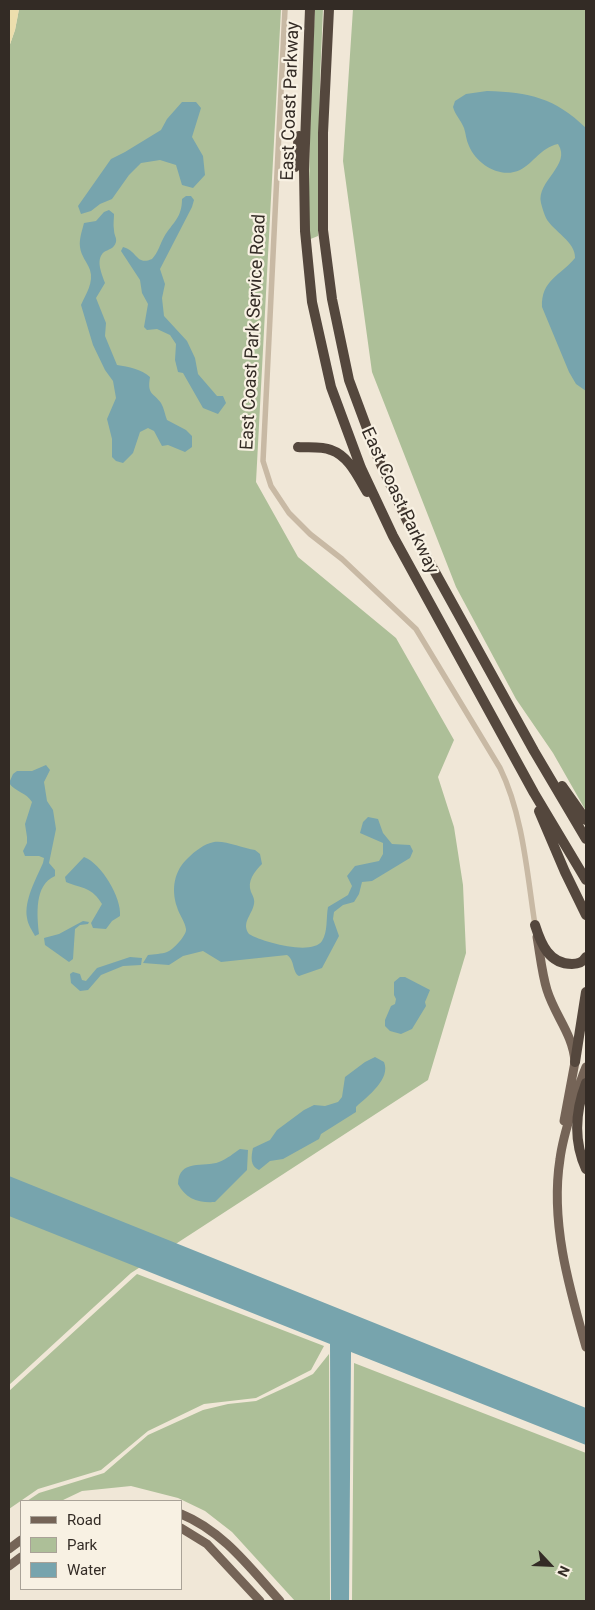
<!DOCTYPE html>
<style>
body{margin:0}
#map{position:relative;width:595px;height:1610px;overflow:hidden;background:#f0e7d7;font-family:Roboto,sans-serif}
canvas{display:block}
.frame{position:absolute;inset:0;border:10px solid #332b25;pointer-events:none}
.legend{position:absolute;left:20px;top:1500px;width:162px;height:90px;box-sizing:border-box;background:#f8f1e3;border:1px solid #a9a297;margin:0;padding:6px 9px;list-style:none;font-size:15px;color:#332b25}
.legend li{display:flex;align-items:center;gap:10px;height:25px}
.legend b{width:25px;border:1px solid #a9a297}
.north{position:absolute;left:525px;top:1540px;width:50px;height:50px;-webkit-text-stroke:4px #f8f1e3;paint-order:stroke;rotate:115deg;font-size:14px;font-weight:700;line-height:20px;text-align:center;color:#332b25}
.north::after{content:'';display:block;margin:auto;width:18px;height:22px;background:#332b25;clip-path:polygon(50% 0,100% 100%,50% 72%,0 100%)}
</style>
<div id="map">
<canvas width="595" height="1610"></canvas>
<div class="frame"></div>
<ul class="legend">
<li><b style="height:6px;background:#756457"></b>Road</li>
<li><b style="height:14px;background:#adbf98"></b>Park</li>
<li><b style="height:14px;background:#77a4ad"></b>Water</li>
</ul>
<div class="north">N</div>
</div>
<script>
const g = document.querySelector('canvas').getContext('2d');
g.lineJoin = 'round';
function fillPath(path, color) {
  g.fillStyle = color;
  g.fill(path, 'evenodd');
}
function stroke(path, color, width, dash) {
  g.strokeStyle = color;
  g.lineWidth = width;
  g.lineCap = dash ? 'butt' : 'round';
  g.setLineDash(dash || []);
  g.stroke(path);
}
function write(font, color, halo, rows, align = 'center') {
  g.font = font + ' Roboto,sans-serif';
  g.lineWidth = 4.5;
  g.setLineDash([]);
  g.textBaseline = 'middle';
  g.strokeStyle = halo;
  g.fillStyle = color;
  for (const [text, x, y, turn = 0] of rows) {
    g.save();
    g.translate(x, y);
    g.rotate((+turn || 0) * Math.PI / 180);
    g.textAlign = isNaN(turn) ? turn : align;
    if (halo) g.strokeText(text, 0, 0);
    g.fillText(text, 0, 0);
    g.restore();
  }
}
const green = new Path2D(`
 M 19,9 L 281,9 L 256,482 L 298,557 L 396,638 L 454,740 L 438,777 L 454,827 L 463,885 L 466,953 L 428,1080 L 131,1273 L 9,1385 L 9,47 L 15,30 Z
 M 315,9 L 323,9 L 320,80 L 318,236 L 308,240 L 311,80 Z
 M 353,9 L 586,9 L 586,811 L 553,753 L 516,699 L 456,587 L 372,372 L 343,161 Z
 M 137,1274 L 324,1346 L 311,1370 L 256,1398 L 204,1404 L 148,1431 L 101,1470 L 38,1489 L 9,1509 L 9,1391 Z
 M 329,1354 L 330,1601 L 295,1601 L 232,1532 L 205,1511 L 178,1498 L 131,1486 L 82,1491 L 61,1501 L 27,1501 L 39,1493 L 104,1473 L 148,1435 L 203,1410 L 228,1404 L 256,1401 L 293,1384 L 313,1374 Z
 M 354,1363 L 586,1453 L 586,1601 L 352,1601 Z`);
const sand = new Path2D(`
 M 9,9 L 19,9 L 15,30 L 9,47 Z`);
const water = new Path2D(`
 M 487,91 C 529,92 555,98 586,128 L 586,391 L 576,384 L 569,372 L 542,307 C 541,280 560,276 575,258 C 576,242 553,231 546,218 C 544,214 542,207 541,203 C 536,181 572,165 558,144 C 540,148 535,162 520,170 C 501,179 477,165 469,146 C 466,140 466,134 464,128 C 461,120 455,115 453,107 L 455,101 L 466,94 Z
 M 182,102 L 196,102 L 201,108 L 192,137 L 203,156 L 205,175 L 193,188 L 182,185 L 176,165 L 160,160 L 141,163 L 129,175 L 112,199 L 100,204 L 91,211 L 81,214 L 78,206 L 111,159 L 125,152 L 161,130 L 167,119 Z
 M 186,196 L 191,196 L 194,200 L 192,207 L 160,269 L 165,284 L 162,298 L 164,316 L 187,341 L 195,358 L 198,374 L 217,396 L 223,396 L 226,403 L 218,414 L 203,408 L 183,373 L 178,372 L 175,360 L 176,344 L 170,335 L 157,329 L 147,330 L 144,327 L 148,304 L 142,293 L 140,280 L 121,251 L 123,247 C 138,251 136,266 152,259 C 158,253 160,244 164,237 C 173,222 182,218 182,199 Z
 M 109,210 L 114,214 C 114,219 113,225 114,230 C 114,235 117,238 116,242 C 114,249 109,249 104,252 C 95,260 102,274 105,283 L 96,298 L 106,323 L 105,336 L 117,365 C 129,367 141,369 150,377 C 147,395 153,392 161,403 C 164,408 165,415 167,420 L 186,430 L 192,436 L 192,447 L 185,452 L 168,445 L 162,446 L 154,431 L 148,428 L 140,432 L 133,453 L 123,463 L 116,461 L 112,457 L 112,439 L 107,419 L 116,398 L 113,381 L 105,370 L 93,345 L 81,305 C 86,294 94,282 90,270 C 87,262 81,256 80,247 C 79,239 82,231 84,223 L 96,221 L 104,212 Z
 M 46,765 L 50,770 L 44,782 L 47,801 L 53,810 L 56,829 L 49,863 L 55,870 L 55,876 C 34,885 37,915 39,934 L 35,936 C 32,930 28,925 27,918 C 24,900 36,879 43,863 L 44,858 L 39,856 L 25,856 L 23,851 L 27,843 L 27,837 L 25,824 L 32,802 C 26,792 15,792 9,783 L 13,774 L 17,771 L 32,771 Z
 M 368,817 L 378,819 L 383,833 L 392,844 L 410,845 L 413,851 L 410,858 L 372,881 L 362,882 L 359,894 L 354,902 L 343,905 L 334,912 L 333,919 L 339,936 L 322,968 L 299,976 C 292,972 295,960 287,955 L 221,962 L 203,951 L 183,956 L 169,965 L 143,963 L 148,955 C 154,954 162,954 167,952 C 173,950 187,935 186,929 C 185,922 179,914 177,907 C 171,889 174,871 188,858 C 195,851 204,844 214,842 C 224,840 243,848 255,850 L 260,854 L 262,864 C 254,872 247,881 251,892 C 253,896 255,900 254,904 C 252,915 241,923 249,934 C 262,942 312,956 322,941 C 328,932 326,917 328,907 L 348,895 L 352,886 L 347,876 L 355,866 L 379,861 L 383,854 L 383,843 L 360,833 L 363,822 Z
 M 84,857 C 101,863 122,898 120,916 L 112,921 L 106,929 L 93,928 L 91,923 L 102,904 C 92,887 83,889 66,882 L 65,877 Z
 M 83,921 L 89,922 L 88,924 L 80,925 L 75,929 L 73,959 L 69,962 L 45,945 L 44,938 L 59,934 Z
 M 130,957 L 142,958 L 141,965 L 123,966 L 101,975 L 88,990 L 80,991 L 71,983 L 70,974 L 73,972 L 80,974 L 82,980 L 86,981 L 97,968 Z
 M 400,977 L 405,977 L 430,990 L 425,1002 L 426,1006 L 412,1029 L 401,1034 L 390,1031 L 385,1026 L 385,1020 L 391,1006 L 395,1004 L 396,999 L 394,995 L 394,982 Z
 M 375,1057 L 384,1062 C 391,1079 368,1096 356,1107 L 356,1112 L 321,1134 L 319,1139 L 283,1159 L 270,1161 L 259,1170 C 250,1166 251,1157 253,1148 L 270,1140 L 277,1130 L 304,1110 L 314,1105 L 325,1106 L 338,1102 L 342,1097 L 345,1077 L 365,1062 Z
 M 240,1149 L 248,1150 L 247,1170 L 215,1202 C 198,1203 186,1199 178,1184 C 179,1158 204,1168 219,1162 C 227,1159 234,1153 240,1149 Z
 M 9,1176 L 586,1408 L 586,1445 L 351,1352 L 349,1601 L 331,1601 L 330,1344 L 9,1216 Z`);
const street = new Path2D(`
 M 285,9 L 263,461 L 271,486 L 289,513 L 310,534 L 342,559 L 416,629 L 500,768 C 523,815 527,873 535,925`);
const primary = new Path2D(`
 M 537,937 C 540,954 542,974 547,990 C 555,1016 573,1034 575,1062 L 564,1121
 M 586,1067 C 580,1081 576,1096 572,1110 C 567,1126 562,1143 560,1159 C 550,1222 569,1287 586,1347
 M 181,1514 C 223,1531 250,1568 280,1601
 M 181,1528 L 207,1544 L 260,1601
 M 9,1549 L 21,1540
 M 9,1566 L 21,1557`);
const highway = new Path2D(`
 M 310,9 L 304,170 L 305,231 L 312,302 L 331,387 L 361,468 L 393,536 L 534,793 L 586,880
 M 329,9 L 323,133 L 323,230 L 332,299 L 349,380 L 378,458 L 409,525 L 534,751 L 586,839
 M 295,167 L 299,136
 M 298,447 C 308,448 321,446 331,450 C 349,456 358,477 367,492
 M 562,786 L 586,820
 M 539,811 L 565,872 L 586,915
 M 535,925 C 541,944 549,964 572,964 C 578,964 583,962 586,957
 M 575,1062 L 586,992
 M 586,1083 C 575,1112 573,1140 586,1169`);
const streetNames = [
 ["East Coast Parkway",291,101,-88],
 ["East Coast Park Service Road",254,332,-87],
 ["East Coast Parkway",399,501,65]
];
fillPath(green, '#adbf98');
fillPath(sand, '#ecdead');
fillPath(water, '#77a4ad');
stroke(street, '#c8b9a4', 5.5);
stroke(primary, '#756457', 9);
stroke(highway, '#54473d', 10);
write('18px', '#332b25', '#f8f1e3', streetNames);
</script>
